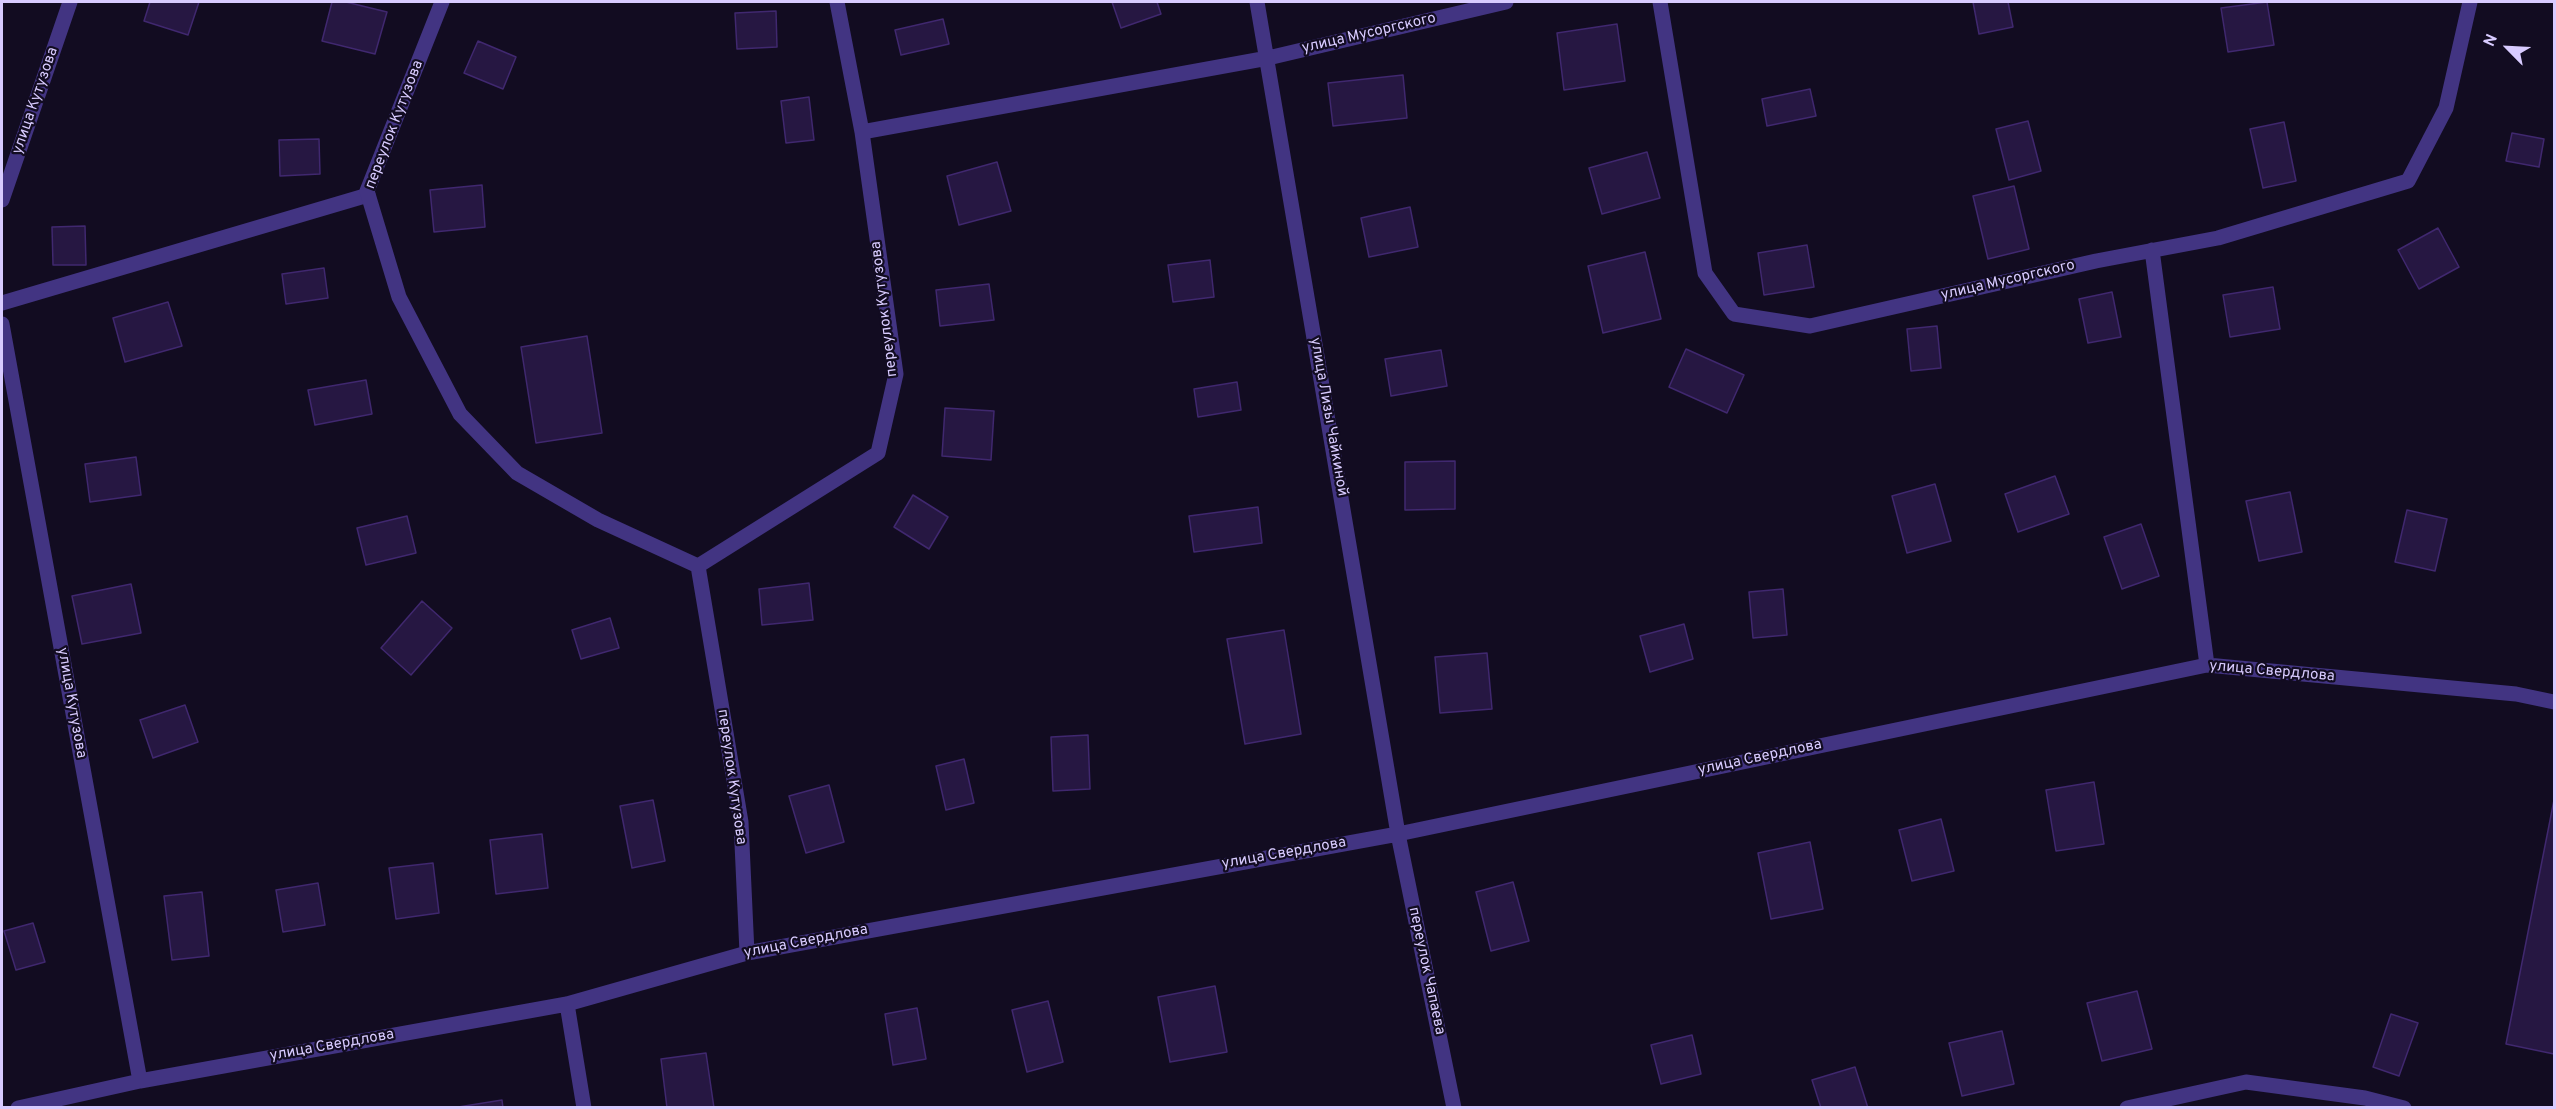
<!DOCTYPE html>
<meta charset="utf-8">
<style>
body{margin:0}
#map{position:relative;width:2556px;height:1109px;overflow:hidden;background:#120c21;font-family:Overpass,sans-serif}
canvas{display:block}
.frame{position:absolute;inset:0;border:3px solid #d8cbff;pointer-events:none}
.north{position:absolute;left:2478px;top:18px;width:60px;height:60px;-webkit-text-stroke:4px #120c21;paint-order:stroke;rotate:294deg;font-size:16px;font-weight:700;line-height:24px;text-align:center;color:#d8cbff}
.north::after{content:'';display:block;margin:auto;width:21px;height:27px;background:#d8cbff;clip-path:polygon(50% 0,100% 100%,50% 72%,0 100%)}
</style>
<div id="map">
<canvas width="2556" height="1109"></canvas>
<div class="frame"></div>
<div class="north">N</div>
</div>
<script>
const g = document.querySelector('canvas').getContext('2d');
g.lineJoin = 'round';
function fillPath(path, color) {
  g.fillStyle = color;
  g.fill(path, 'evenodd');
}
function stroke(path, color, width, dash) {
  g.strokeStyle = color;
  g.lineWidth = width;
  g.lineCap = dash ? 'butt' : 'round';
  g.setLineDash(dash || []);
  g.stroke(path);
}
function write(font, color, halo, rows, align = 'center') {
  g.font = font + ' Overpass,sans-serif';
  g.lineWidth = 4.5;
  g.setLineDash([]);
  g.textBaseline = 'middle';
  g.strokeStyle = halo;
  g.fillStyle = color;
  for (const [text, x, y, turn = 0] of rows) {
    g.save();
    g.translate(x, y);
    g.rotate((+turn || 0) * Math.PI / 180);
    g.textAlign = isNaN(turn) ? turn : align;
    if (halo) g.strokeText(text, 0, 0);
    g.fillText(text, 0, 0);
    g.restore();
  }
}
const building = new Path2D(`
 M 150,2 L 199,2 L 188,35 L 144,21 Z
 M 332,2 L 346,2 L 387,12 L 375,54 L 322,41 Z
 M 1112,2 L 1157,2 L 1161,14 L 1121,28 Z
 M 1973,2 L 2008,2 L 2013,27 L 1979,34 Z
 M 2267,2 L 2274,45 L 2228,52 L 2221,8 Z
 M 776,11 L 777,47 L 737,49 L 735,13 Z
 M 943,19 L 949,44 L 901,55 L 895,30 Z
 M 1617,24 L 1625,81 L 1564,90 L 1557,33 Z
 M 478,41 L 516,57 L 503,89 L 464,73 Z
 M 1403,75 L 1407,118 L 1333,126 L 1328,83 Z
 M 1810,89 L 1816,116 L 1767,126 L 1762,99 Z
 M 809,97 L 814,140 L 786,143 L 781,101 Z
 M 2028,121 L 2041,171 L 2009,180 L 1996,129 Z
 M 2284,122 L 2296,181 L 2263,188 L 2250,129 Z
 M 2512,133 L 2544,139 L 2539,167 L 2506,161 Z
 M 319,139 L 320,174 L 280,176 L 279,140 Z
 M 1647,152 L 1660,198 L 1602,214 L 1589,168 Z
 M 997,162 L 1011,211 L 959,225 L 947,176 Z
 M 482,185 L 485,227 L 434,232 L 430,190 Z
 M 2014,186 L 2029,249 L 1988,259 L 1973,196 Z
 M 1410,207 L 1418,247 L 1369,257 L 1361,218 Z
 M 85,226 L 86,265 L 53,265 L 52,227 Z
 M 2438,228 L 2459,267 L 2419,289 L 2398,250 Z
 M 1807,245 L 1814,287 L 1764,295 L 1758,253 Z
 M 1645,252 L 1661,319 L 1603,333 L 1588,266 Z
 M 1210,260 L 1214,297 L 1173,302 L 1168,265 Z
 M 324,268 L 328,298 L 286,304 L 282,274 Z
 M 989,284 L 994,320 L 940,326 L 936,290 Z
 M 2273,287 L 2280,329 L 2230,337 L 2223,295 Z
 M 2112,292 L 2121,337 L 2088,343 L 2079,299 Z
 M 168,302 L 182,346 L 125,362 L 113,318 Z
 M 1937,326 L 1941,368 L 1911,371 L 1907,329 Z
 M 587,336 L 602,433 L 536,443 L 521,347 Z
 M 1686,349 L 1744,375 L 1727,413 L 1669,387 Z
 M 1441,350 L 1447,386 L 1391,396 L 1385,359 Z
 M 366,380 L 372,414 L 315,425 L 308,390 Z
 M 1237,382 L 1241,410 L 1198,417 L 1194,389 Z
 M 945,408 L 994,411 L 991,460 L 942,456 Z
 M 136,457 L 141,495 L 90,502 L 85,464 Z
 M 1455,461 L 1455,509 L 1405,510 L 1405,462 Z
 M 2055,476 L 2069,514 L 2018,532 L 2005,494 Z
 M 1935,484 L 1951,541 L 1907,553 L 1892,496 Z
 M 2290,492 L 2302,552 L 2259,561 L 2246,501 Z
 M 913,495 L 948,517 L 929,549 L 894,527 Z
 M 1258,507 L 1262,543 L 1194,552 L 1189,516 Z
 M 2407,510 L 2447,519 L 2435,571 L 2395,562 Z
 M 407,516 L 416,553 L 366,565 L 357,528 Z
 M 2141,524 L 2159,576 L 2122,589 L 2104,537 Z
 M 809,583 L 813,620 L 762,625 L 759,589 Z
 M 131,584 L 141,633 L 82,644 L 72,596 Z
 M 1783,589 L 1787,635 L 1753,638 L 1749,592 Z
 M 422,601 L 452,628 L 411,675 L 381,648 Z
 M 610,618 L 619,648 L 581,659 L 572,630 Z
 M 1684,624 L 1693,659 L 1650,672 L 1640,636 Z
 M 1284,630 L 1301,734 L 1245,744 L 1227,639 Z
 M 1487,653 L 1492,709 L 1440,713 L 1435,657 Z
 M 185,705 L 198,742 L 153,758 L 140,720 Z
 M 1088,735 L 1090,789 L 1053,791 L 1051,737 Z
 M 964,759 L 974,803 L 946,810 L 936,766 Z
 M 2094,782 L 2104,844 L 2056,851 L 2046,790 Z
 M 829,785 L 844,842 L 806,853 L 789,796 Z
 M 653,800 L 665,861 L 632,868 L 620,806 Z
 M 2554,800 L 2554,1054 L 2506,1044 Z
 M 1941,819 L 1954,871 L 1912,881 L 1899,830 Z
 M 542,834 L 548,888 L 496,894 L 490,840 Z
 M 1810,842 L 1823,909 L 1771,919 L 1758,853 Z
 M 433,863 L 439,913 L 396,919 L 389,868 Z
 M 1513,882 L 1529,941 L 1491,951 L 1476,892 Z
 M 318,883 L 325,925 L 283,932 L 276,890 Z
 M 202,892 L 209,956 L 172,960 L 164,896 Z
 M 33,923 L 45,962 L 16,970 L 4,931 Z
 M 1215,986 L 1227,1052 L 1170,1062 L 1158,997 Z
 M 2137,991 L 2152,1049 L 2102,1061 L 2087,1003 Z
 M 1048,1001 L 1063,1062 L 1027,1072 L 1012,1010 Z
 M 917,1008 L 926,1059 L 893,1065 L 885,1014 Z
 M 2391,1014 L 2418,1023 L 2399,1076 L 2373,1067 Z
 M 2002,1031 L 2014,1084 L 1962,1096 L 1949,1043 Z
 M 1692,1035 L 1701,1074 L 1661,1084 L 1651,1045 Z
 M 706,1053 L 714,1108 L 667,1108 L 661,1059 Z
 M 1855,1067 L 1868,1108 L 1821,1108 L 1812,1080 Z
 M 502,1100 L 503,1108 L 452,1108 Z`);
const service = new Path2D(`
 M 2,303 L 368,195`);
const minor = new Path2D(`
 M 442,2 L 367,191 L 399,297 L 460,414 L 517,473 L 598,520 L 698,566 L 741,822 L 747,953
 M 837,2 L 862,132
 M 1257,2 L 1398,834 L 1454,1108
 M 1660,2 L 1705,273 L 1734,314 L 1810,326 L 2096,261 L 2218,238 L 2408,181 L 2446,108 L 2470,2
 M 2,200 L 70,2
 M 2152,250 L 2207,665
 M 2,324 L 140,1081
 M 698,566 L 878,453 L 896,374 L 862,132 L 1268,58 L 1506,2
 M 567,1004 L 584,1108
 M 18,1108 L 140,1081 L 567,1004 L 747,953 L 1398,834 L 2207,665 L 2516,694 L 2554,702
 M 2127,1108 L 2246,1082 L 2365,1098 L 2404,1108`);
const streetNames = [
 ["улица Мусоргского",1369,34,-13],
 ["улица Кутузова",36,101,-71],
 ["переулок Кутузова",395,125,-69],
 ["улица Мусоргского",2008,281,-13],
 ["переулок Кутузова",885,309,-97],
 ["улица Лизы Чайкиной",1328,417,80],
 ["улица Свердлова",2272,672,5],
 ["улица Кутузова",71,703,80],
 ["улица Свердлова",1760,758,-12],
 ["переулок Кутузова",731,777,82],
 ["улица Свердлова",1284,854,-10],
 ["улица Свердлова",806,942,-11],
 ["переулок Чапаева",1426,971,78],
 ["улица Свердлова",332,1046,-10]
];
fillPath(building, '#261742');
stroke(building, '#40286f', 1.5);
stroke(service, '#423482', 15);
stroke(minor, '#423482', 15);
write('15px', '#d8cbff', '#120c21', streetNames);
</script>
